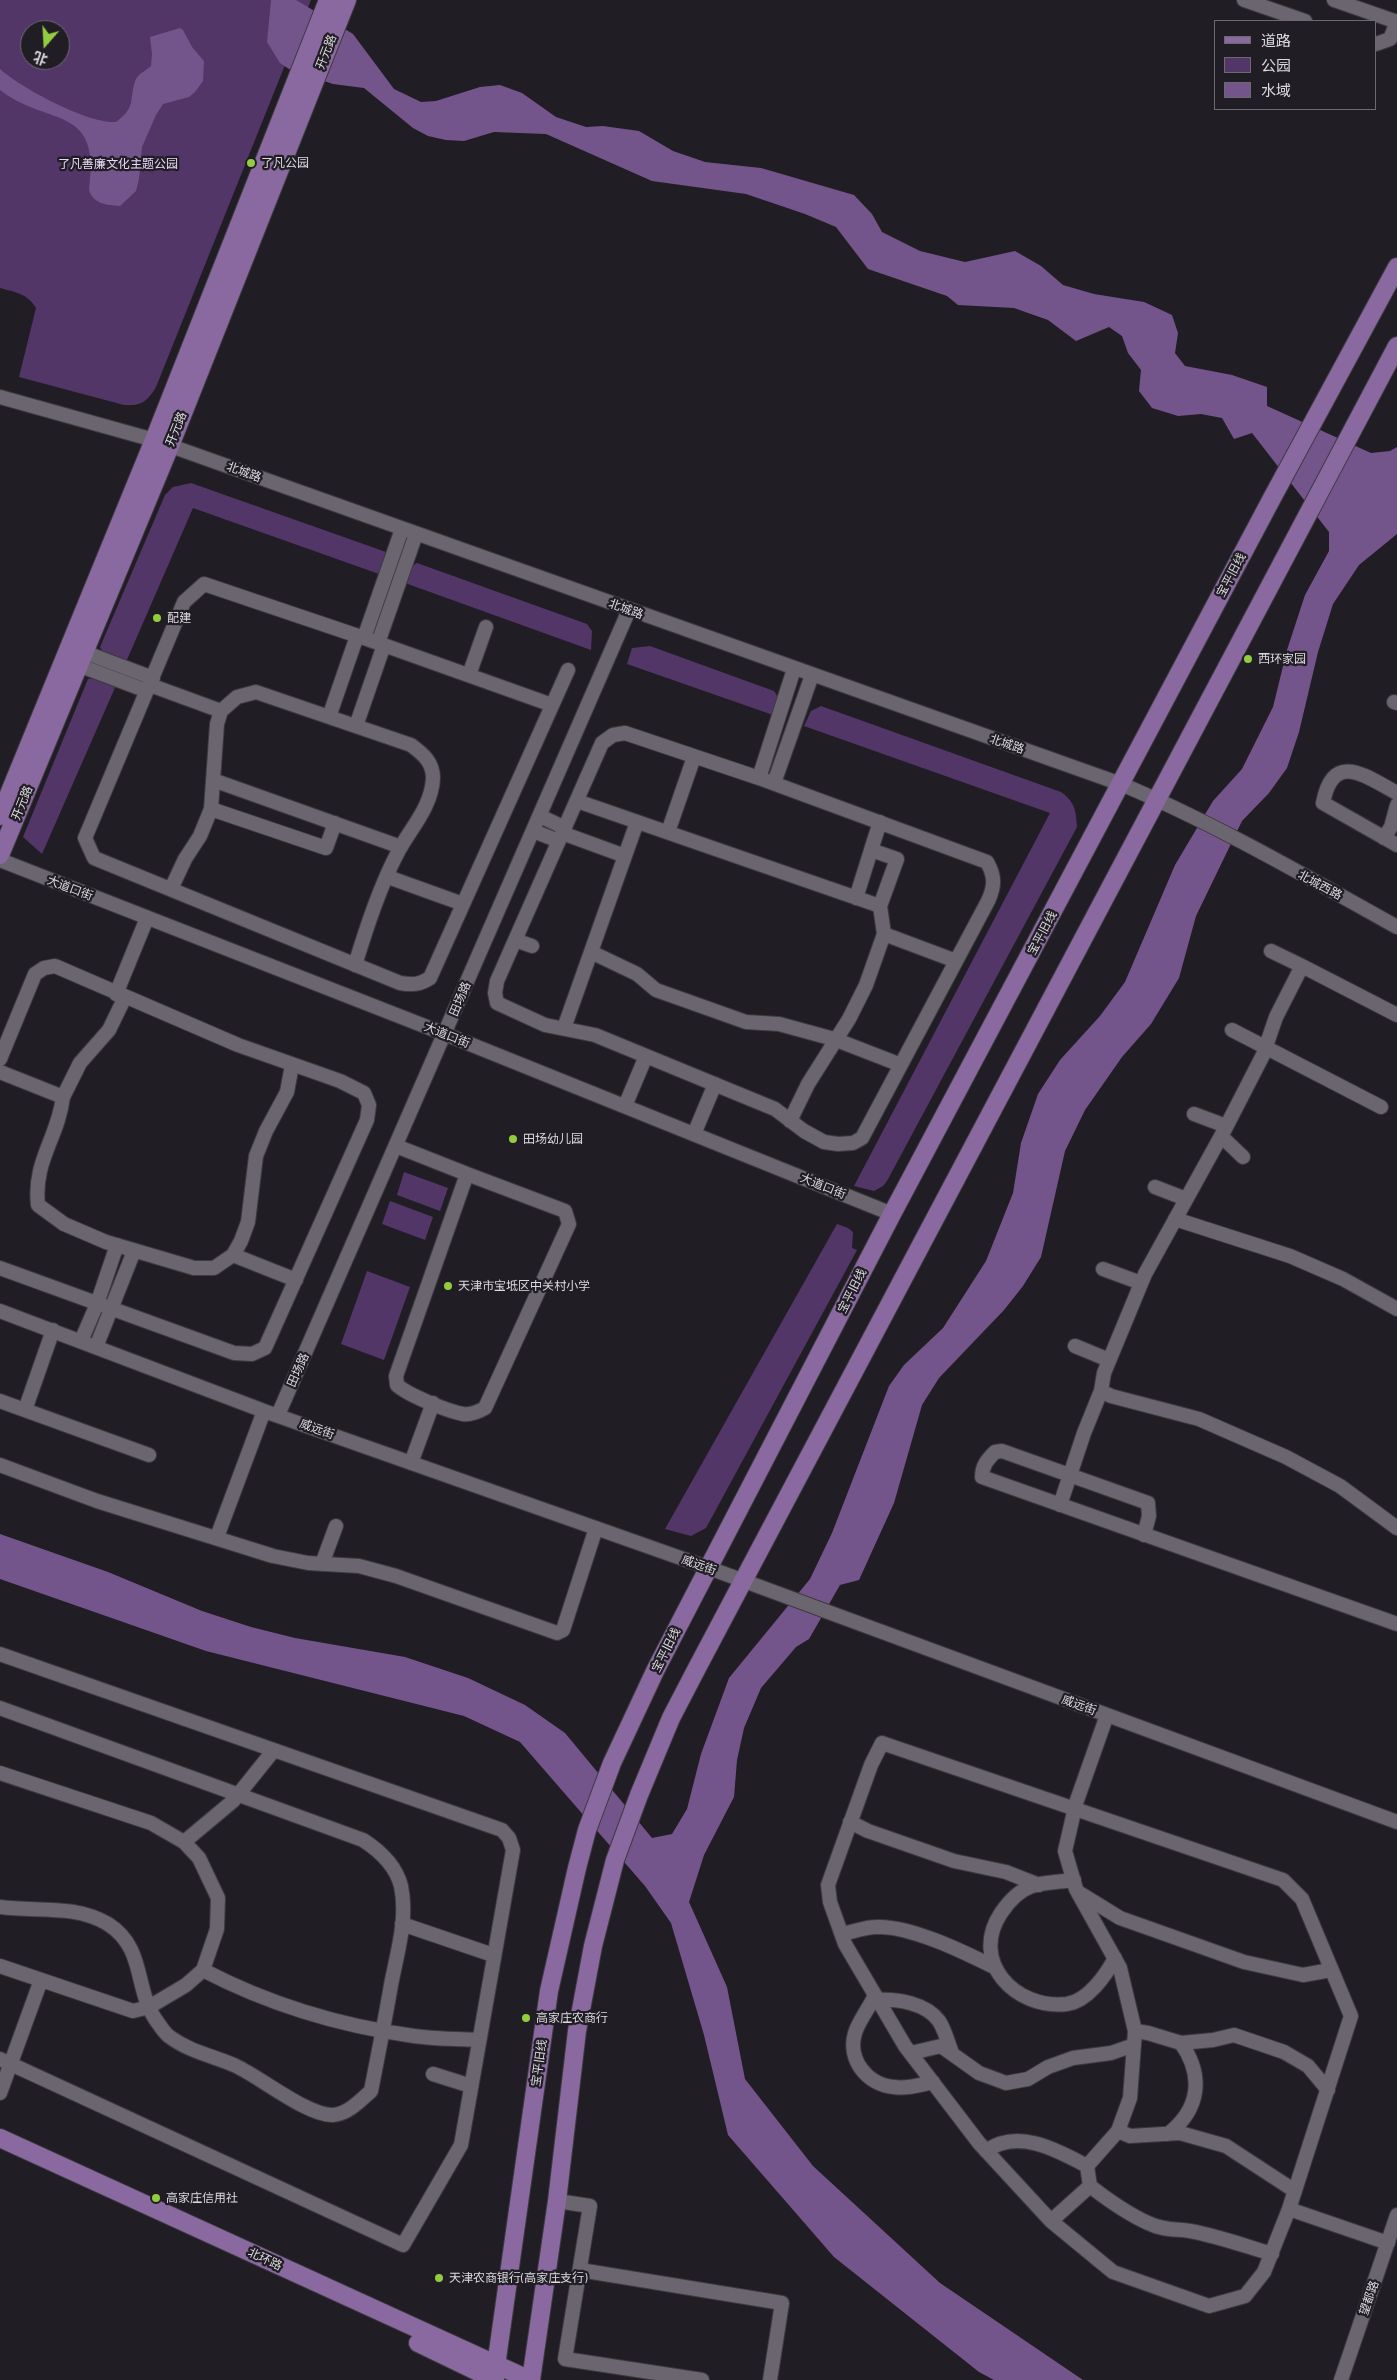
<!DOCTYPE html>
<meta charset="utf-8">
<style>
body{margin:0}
#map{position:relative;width:1397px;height:2380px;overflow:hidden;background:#211d25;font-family:Barlow,"Noto Sans SC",sans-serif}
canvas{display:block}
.legend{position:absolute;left:1214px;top:20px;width:162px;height:90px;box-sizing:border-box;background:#211d25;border:1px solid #6c696f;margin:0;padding:6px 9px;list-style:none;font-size:15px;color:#dcdadf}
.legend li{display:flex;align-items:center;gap:10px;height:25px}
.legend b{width:25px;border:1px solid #6c696f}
.north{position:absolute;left:20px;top:20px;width:50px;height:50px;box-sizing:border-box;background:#211d25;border:1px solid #6c696f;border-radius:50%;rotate:199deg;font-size:14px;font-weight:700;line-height:20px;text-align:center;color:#dcdadf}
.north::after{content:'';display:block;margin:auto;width:18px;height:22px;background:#92cd3f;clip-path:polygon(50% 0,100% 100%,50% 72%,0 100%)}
</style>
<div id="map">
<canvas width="1397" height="2380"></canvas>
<ul class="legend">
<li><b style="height:6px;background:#8969a0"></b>道路</li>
<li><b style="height:14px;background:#533668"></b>公园</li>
<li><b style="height:14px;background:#74558b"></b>水域</li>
</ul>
<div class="north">北</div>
</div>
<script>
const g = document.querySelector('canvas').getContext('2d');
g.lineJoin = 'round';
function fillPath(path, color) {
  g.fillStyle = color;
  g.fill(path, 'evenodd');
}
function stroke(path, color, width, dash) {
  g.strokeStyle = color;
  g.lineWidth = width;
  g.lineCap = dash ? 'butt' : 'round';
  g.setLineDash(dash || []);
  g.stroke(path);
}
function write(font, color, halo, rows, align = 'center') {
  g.font = font + ' Barlow,"Noto Sans SC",sans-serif';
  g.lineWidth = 4.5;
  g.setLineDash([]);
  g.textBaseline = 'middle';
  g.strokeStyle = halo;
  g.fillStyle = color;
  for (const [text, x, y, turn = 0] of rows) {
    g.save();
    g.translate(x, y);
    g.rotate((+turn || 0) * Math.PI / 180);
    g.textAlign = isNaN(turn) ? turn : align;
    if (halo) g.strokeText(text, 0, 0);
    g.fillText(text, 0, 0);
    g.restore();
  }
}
const green = new Path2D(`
 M 0,0 L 311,0 L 156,387 C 147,402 141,406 124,405 L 19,377 L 36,308 C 28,294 15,292 0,288 ZM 30,30 L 60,30 L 60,60 L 30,60 Z
 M 191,483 L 386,552 L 379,574 L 193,508 L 126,662 L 103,652 L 100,647 L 165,495 L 173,487 Z
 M 417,563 L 587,624 L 592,631 L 591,650 L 405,583 L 412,566 Z
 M 650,646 L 774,691 L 778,697 L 773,715 L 627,664 L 632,648 Z
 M 94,678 L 117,683 L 42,854 L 23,837 L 88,679 Z
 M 821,706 L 1061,792 C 1075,802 1076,811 1077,827 L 887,1181 L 883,1186 L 874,1191 L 854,1186 L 1050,813 L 804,726 L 811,711 Z
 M 404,1172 L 448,1188 L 440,1211 L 397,1195 Z
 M 390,1201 L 433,1217 L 425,1240 L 382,1224 Z
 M 837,1224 L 848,1228 L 853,1232 L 852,1248 L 857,1250 L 706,1528 L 691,1536 L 665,1529 Z
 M 367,1271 L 410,1287 L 384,1360 L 341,1344 Z`);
const water = new Path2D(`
 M 271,0 L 296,0 L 353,34 L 394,89 L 421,102 L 436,101 L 480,87 L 500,85 L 522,93 L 556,117 L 586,127 L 603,126 L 639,131 L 673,151 L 705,162 L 761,168 L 854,195 L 872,214 L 882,232 L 920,251 L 965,262 L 1015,251 L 1041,266 L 1063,285 L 1094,294 L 1144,302 L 1172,315 L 1178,333 L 1175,353 L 1185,366 L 1232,375 L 1267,387 L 1267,406 L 1371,453 L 1390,451 L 1397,447 L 1397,534 L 1359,565 L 1333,604 L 1318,652 L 1299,732 L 1287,768 L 1269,793 L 1242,821 L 1196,916 L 1179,978 L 1151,1024 L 1122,1057 L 1085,1110 L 1065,1151 L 1041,1257 L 1023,1286 L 1004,1310 L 939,1378 L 922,1405 L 894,1503 L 859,1580 L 840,1585 L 809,1639 L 796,1647 L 761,1688 L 744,1728 L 737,1760 L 734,1797 L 704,1855 L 689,1902 L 727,1987 L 745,2079 L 813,2166 L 940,2283 L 1083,2380 L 994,2380 L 979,2372 L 834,2257 L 728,2135 L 704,2035 L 671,1923 L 645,1886 L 520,1742 L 464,1716 L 206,1651 L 0,1579 L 0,1534 L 108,1572 L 202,1611 L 251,1627 L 295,1638 L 405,1657 L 468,1678 L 525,1705 L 565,1733 L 652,1838 L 672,1834 L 687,1809 L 701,1754 L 729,1678 L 810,1579 L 832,1533 L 889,1386 L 904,1365 L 943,1328 L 986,1261 L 1013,1193 L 1021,1143 L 1038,1094 L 1060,1060 L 1100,1016 L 1125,982 L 1175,865 L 1213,801 L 1242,769 L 1273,707 L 1287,650 L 1305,595 L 1329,551 L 1329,532 L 1252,433 L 1234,439 L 1222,418 L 1201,414 L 1178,416 L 1152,408 L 1139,391 L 1141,370 L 1128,353 L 1122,336 L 1109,327 L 1076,341 L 1048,320 L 1014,308 L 958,305 L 947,296 L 868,269 L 836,227 L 805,214 L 746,194 L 652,181 L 546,134 L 494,132 L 464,141 L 446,140 L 428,136 L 413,128 L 364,88 L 333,84 L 289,69 L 280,63 L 267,42 Z
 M 180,28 L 183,30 L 192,47 L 204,61 L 203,81 L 195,92 L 189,97 L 163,104 L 156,115 L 142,147 L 139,179 L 136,191 L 120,206 C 107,205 93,204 89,190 C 101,103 50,128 0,90 L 0,69 C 21,88 88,124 116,122 C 138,106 128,98 136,79 C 139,73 146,71 151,66 L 152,54 L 150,37 Z`);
const minor = new Path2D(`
 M 1244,0 L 1305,21
 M 1334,0 L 1397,22
 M 1376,44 L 1390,39 L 1397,22
 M 0,397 L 154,440 L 1121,784 C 1216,824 1307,877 1397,927
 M 402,529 L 364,638 L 204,584 L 184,602 L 85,838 L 94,858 L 400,983 C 412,985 419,985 430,978 L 568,670
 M 364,638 L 552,705
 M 378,643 L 416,534
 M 84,652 L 153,678
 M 78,665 L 147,691
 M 469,675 L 486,627
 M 150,685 L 221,711 L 237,697 L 256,692 L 411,745 C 423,754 433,762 433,778 C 432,806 411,828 399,850 C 380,886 367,926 355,965
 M 1394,702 L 1397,703
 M 329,717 L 357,636
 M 356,726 L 384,645
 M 759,778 L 987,862 C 995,876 995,886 988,901 L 862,1138 L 853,1143 L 838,1144 L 824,1142 L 804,1131 L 775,1109 L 595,1035 L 545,1025 L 497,1003 L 495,993 L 497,981 L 602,743 L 613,735 L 625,733 L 759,778 L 794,669
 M 213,780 L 401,847
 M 774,783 L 812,675
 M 1397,793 C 1365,776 1333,750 1323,803 L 1397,845
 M 577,801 L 880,906
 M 211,809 L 326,848 L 335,823
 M 540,816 L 565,828
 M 533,831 L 559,841
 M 668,832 L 694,757
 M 562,833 L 625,856
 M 1384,838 L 1391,827 L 1397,805
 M 0,860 L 445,1034 L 892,1214
 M 388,877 L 463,904
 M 171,889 L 185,859 L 200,836 L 211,809 L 217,724 L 221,711
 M 856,898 L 872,847
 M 884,934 L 956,961
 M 515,940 L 532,946
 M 1271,951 L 1302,966
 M 591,952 L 637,974 L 656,990 L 746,1022 L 779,1024 L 834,1039 L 901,1065
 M 116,994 L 147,918
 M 564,1028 L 637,822
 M 1232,1030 L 1381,1107
 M 0,1059 L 35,974 L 44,968 L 55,966 L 238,1045 L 340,1081 L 364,1093 L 369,1105 L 367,1120 L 265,1348 L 252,1354 L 234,1353 L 0,1268
 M 0,1072 L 63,1097 C 58,1138 33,1161 38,1205 L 64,1224 L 106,1242 L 194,1268 L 214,1268 L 233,1255 L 241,1241 L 248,1222 L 256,1156 L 266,1131 L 287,1092 L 292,1065
 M 63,1097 L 80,1063 L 109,1030 L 125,997
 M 625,1106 L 646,1056
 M 1194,1114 L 1226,1126
 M 790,1121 L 808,1084 L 849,1019 L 866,985 L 884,934 L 880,906 L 897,859 L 871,850 L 880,822
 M 694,1134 L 715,1084
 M 1221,1136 L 1243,1157
 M 396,1146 L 467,1174 L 396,1376 L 397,1385 C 408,1395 447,1411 463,1414 C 471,1415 478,1412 485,1408 L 569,1224 L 565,1211 L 467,1174
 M 1155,1187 L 1186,1199
 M 1175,1219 L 1290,1256 L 1343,1279 L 1397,1309
 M 233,1255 L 296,1280
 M 1103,1269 L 1141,1283
 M 0,1311 L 264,1411 L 709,1568 L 1397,1822
 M 81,1341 L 97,1304 L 117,1245
 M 1075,1346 L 1109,1360
 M 96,1347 L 134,1251
 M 1101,1391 L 1111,1396 L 1199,1419 L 1286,1457 L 1340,1486 L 1397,1528
 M 0,1401 L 149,1455
 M 25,1410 L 53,1330
 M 278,1415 L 629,610
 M 411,1463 L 433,1403
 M 0,1465 L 97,1501 L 273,1556 L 308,1563 L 359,1566 L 396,1576 L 557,1633 L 563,1630 L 596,1528
 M 1060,1505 L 1084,1433 L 1101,1391 L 1104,1373 L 1145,1274 L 1225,1129 L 1263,1055 L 1276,1017 L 1302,966 L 1397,1015
 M 1144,1535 L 1149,1516 L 1148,1503 L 1002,1451 L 995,1452 C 987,1460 982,1466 982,1477 L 1397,1624
 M 217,1537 L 264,1411
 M 322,1564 L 336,1526
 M 0,1654 L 502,1830 L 509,1838 L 513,1850 L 461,2145 L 403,2245 L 0,2059
 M 0,1708 L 363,1840 C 380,1851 396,1866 401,1886 C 408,1919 397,1953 391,1985 C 385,2020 378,2055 371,2091 C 361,2100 348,2114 333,2115 C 308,2116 260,2077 236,2066 C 214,2056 190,2052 170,2037 C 165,2034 161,2027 158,2023 C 133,1990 147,1949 108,1924 C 74,1904 36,1912 0,1907
 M 882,1743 L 1283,1880 L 1302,1899 L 1351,2016 L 1289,2209 L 1264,2272 L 1245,2296 L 1209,2306 L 1113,2272 L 1051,2221 L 979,2143 L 905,2046 L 845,1944 L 830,1902 L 828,1885 L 871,1765 Z
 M 0,1773 L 151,1823 L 184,1842 L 199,1858 L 218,1898 L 217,1929 L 203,1970 L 186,1985 L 149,2007 L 133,2011 L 0,1966
 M 850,1822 L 868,1831 L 954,1861 L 1006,1872 L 1039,1885
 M 184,1842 L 233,1801 L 274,1750
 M 1074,1880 C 1060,1882 1045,1882 1032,1886 C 1018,1891 1009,1901 1001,1913 C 969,1961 1015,2010 1067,2004 C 1088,2001 1106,1975 1115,1958
 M 1081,1894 L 1120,1918 L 1244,1962 L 1303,1975 L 1331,1970
 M 402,1924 L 493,1955
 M 842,1934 C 853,1932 865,1927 876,1927 C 909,1925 964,1952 994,1967
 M 203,1970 C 268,2004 341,2026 414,2036 C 435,2039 458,2039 479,2040
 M 875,1995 C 870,2007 859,2020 855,2033 C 847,2059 867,2085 894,2087 C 907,2089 920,2085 933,2082
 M 878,2000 C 898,1999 926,2003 939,2021 C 945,2030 948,2043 952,2053
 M 1135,2031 L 1148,2033 L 1181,2043 L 1213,2040 L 1234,2035 L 1284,2052 L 1308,2066 L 1328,2090
 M 911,2053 L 941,2046 L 979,2073 L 1006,2083 L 1028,2079 L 1048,2067 L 1073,2058 L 1111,2053 L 1134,2045
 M 433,2074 L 471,2086
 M 0,2093 L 41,1980
 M 1118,2131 L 1130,2136 L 1180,2133 L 1226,2146 L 1295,2191
 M 1168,2134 C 1200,2109 1204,2076 1181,2043
 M 986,2151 C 1018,2128 1057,2150 1087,2166 L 1090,2186 C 1108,2200 1128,2214 1148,2223 C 1162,2230 1175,2229 1190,2231 C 1218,2236 1245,2246 1272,2254
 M 1087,2166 L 1118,2131 L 1130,2098 L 1135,2031 L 1120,1968 L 1076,1889 L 1065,1851 L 1076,1803 L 1107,1715
 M 557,2201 L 590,2206 L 565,2359 L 702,2380
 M 1289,2209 L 1388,2243
 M 1051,2221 L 1090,2186
 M 580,2270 L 782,2303 L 770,2380
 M 1341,2380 L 1397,2215`);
const major = new Path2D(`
 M 0,816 L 154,440 L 328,0
 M 0,855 L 170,446 L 347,0
 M 0,2138 L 530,2380
 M 418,2343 L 495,2380
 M 494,2380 L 549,1991 L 577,1868 L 587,1830 L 612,1763 L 656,1669 L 892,1214 L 1271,500 L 1397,267
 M 531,2380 L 557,2201 L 577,2031 L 593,1946 L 615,1860 L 639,1795 L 671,1718 L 697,1668 L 1397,346`);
const markers = [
 [251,163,5,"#92cd3f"],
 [157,618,5,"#92cd3f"],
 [1248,659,5,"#92cd3f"],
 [513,1139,5,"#92cd3f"],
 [448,1286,5,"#92cd3f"],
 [526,2018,5,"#92cd3f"],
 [156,2198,5,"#92cd3f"],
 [439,2278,5,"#92cd3f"]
];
const streetNames = [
 ["开元路",326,52,-69],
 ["开元路",176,429,-68],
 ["北城路",244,472,20],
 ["宝平旧线",1231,575,-62],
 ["北城路",626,609,20],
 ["北城路",1007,744,19],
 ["开元路",22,803,-68],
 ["北城西路",1320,885,28],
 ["大道口街",70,888,21],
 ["宝平旧线",1042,933,-62],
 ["田场路",460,999,-67],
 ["大道口街",447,1035,22],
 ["大道口街",823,1186,22],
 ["宝平旧线",852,1291,-63],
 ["田场路",298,1370,-66],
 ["威远街",317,1429,20],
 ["威远街",699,1565,20],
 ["宝平旧线",666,1650,-63],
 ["威远街",1079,1705,20],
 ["宝平旧线",539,2063,-82],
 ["北环路",265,2259,25],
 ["望都路",1369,2298,-71]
];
const poiNames = [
 ["了凡公园",261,163],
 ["配建",167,618],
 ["西环家园",1258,659],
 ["田场幼儿园",523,1139],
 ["天津市宝坻区中关村小学",458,1286],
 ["高家庄农商行",536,2018],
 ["高家庄信用社",166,2198],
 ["天津农商银行(高家庄支行)",449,2278]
];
const parkNames = [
 ["了凡善廉文化主题公园",118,164]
];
fillPath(green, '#533668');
fillPath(water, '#74558b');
stroke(minor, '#3d3a40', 16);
stroke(major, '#3d3a40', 20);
stroke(minor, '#6a656e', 14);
stroke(major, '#8969a0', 18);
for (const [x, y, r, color] of markers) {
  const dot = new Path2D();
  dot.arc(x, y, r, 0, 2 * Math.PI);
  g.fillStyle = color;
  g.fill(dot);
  stroke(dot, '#211d25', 2);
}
write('12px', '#dcdadf', '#211d25', streetNames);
write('12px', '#dcdadf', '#211d25', poiNames, 'left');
write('12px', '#e9d7f8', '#211d25', parkNames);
</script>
